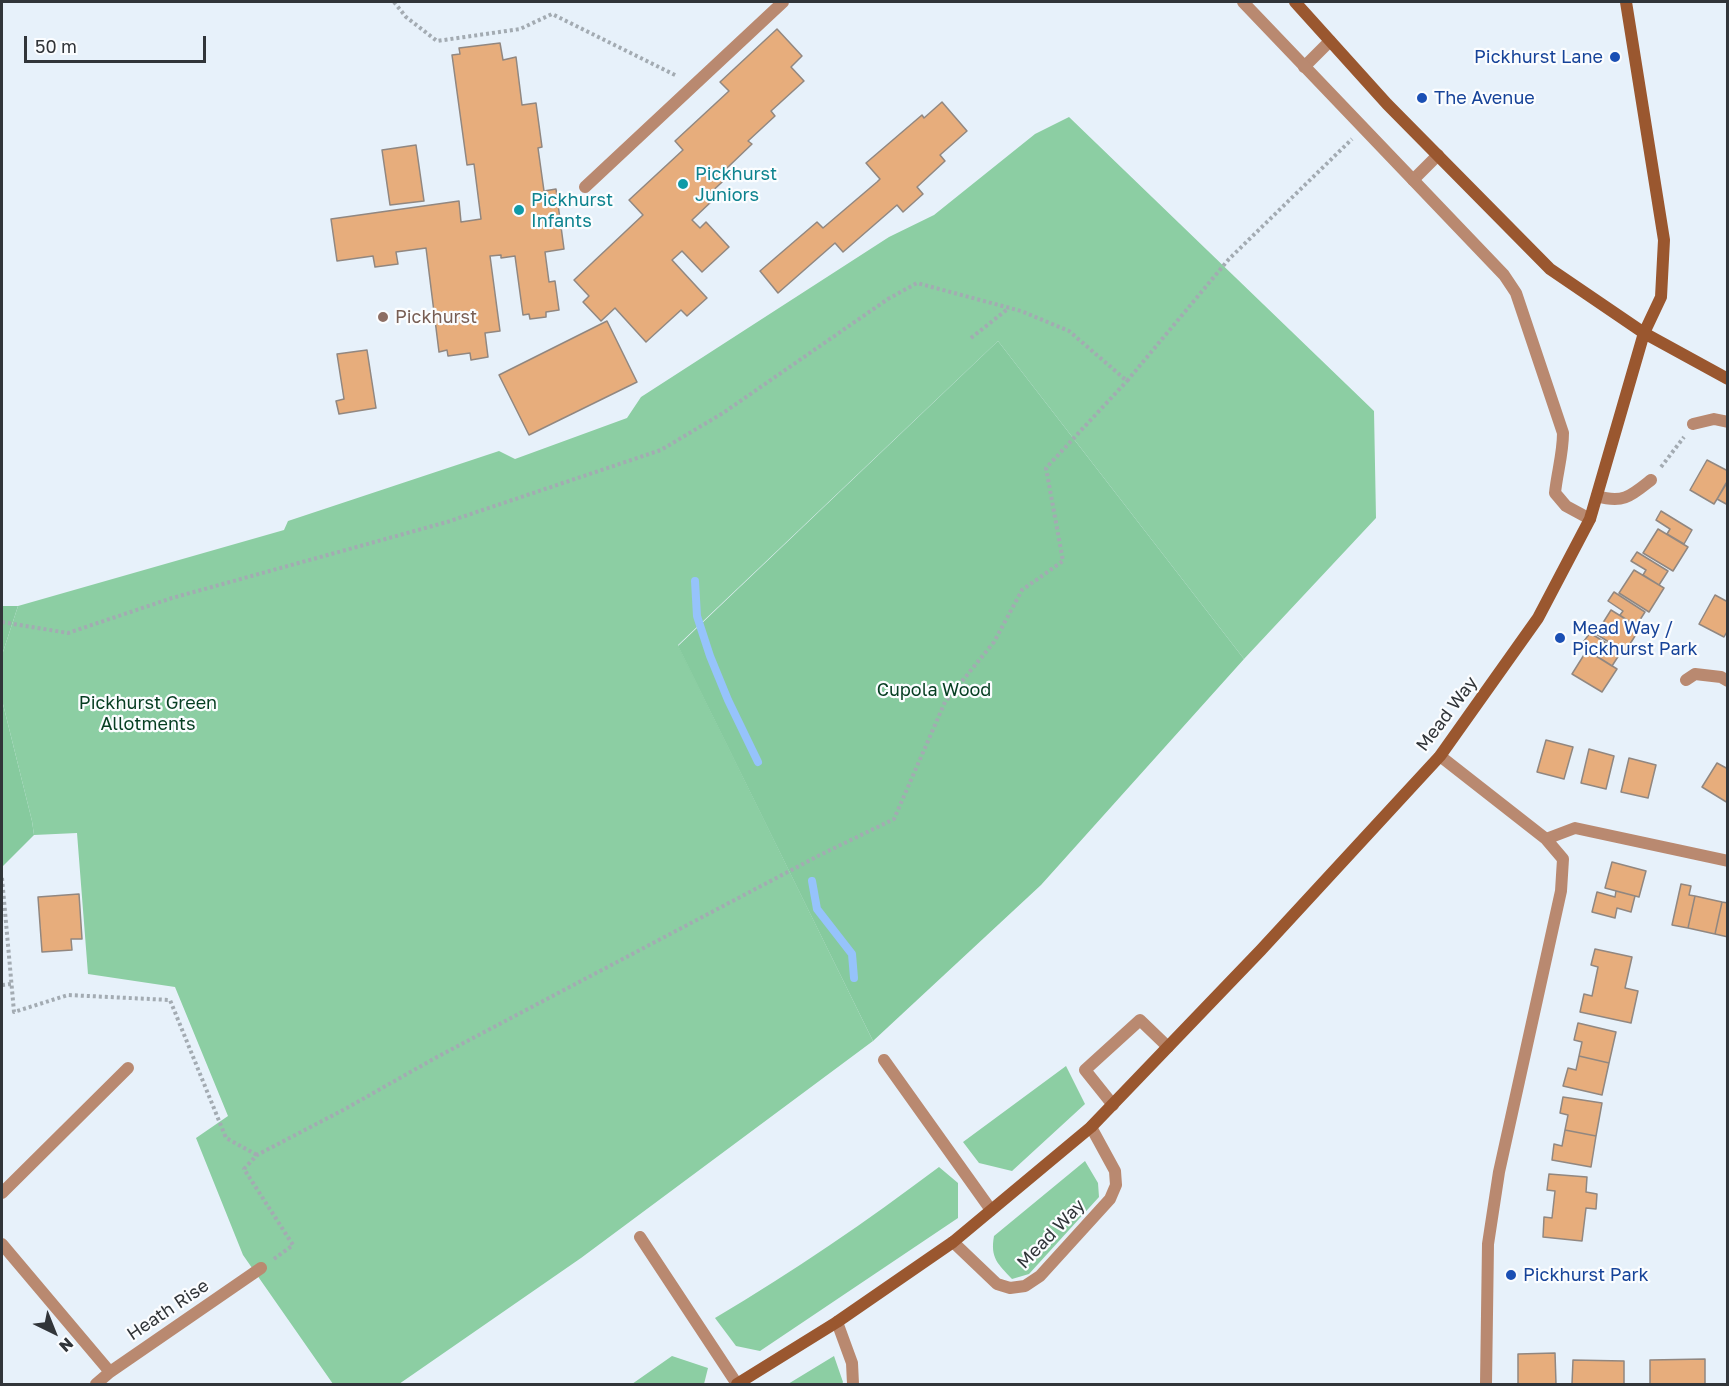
<!DOCTYPE html>
<style>
body{margin:0}
#map{position:relative;width:1729px;height:1386px;overflow:hidden;background:#e7f1fa;font-family:"Golos Text",sans-serif}
canvas{display:block}
.frame{position:absolute;inset:0;border:3px solid #313539;pointer-events:none}
.north{position:absolute;left:24px;top:1302px;width:60px;height:60px;-webkit-text-stroke:4px #fbfdff;paint-order:stroke;rotate:137deg;font-size:16px;font-weight:700;line-height:24px;text-align:center;color:#313539}
.north::after{content:'';display:block;margin:auto;width:21px;height:27px;background:#313539;clip-path:polygon(50% 0,100% 100%,50% 72%,0 100%)}
.scale{position:absolute;left:24px;top:36px;width:182px;height:27px;box-sizing:border-box;border:3px solid #313539;border-top:0;padding-left:8px;font-size:18px;line-height:21px;white-space:nowrap;color:#313539;-webkit-text-stroke:4px #fbfdff;paint-order:stroke}
</style>
<div id="map">
<canvas width="1729" height="1386"></canvas>
<div class="frame"></div>
<div class="north">N</div>
<div class="scale">50 m</div>
</div>
<script>
const g = document.querySelector('canvas').getContext('2d');
g.lineJoin = 'round';
function fillPath(path, color) {
  g.fillStyle = color;
  g.fill(path, 'evenodd');
}
function stroke(path, color, width, dash) {
  g.strokeStyle = color;
  g.lineWidth = width;
  g.lineCap = dash ? 'butt' : 'round';
  g.setLineDash(dash || []);
  g.stroke(path);
}
function write(font, color, halo, rows, align = 'center') {
  g.font = font + ' "Golos Text",sans-serif';
  g.lineWidth = 4.5;
  g.setLineDash([]);
  g.textBaseline = 'middle';
  g.strokeStyle = halo;
  g.fillStyle = color;
  for (const [text, x, y, turn = 0] of rows) {
    g.save();
    g.translate(x, y);
    g.rotate((+turn || 0) * Math.PI / 180);
    g.textAlign = isNaN(turn) ? turn : align;
    if (halo) g.strokeText(text, 0, 0);
    g.fillText(text, 0, 0);
    g.restore();
  }
}
const green = new Path2D(`
 M 1069,117 L 1374,411 L 1376,518 L 1244,659 L 998,341 L 678,645 L 873,1041 L 581,1258 L 399,1384 L 333,1384 L 243,1255 L 196,1138 L 228,1116 L 175,987 L 88,974 L 77,833 L 34,835 L 32,821 L 2,700 L 2,655 L 18,606 L 284,530 L 288,521 L 499,451 L 515,459 L 627,418 L 641,397 L 889,237 L 934,215 L 1035,134 Z
 M 1066,1066 L 1085,1104 L 1012,1171 L 979,1163 L 963,1142 Z
 M 1085,1161 L 1098,1183 L 1099,1197 L 1029,1274 L 1012,1279 C 998,1264 990,1258 994,1236 Z
 M 939,1167 L 958,1183 L 958,1218 L 760,1351 L 736,1346 L 715,1318 C 793,1272 867,1221 939,1167 Z
 M 672,1356 L 708,1368 L 704,1384 L 632,1384 Z
 M 834,1356 L 843,1382 L 842,1384 L 788,1384 Z`);
const forest = new Path2D(`
 M 998,341 L 1244,659 L 1041,885 L 873,1041 L 678,646 Z
 M 2,606 L 18,606 L 2,655 Z
 M 2,700 L 32,821 L 34,835 L 2,867 Z`);
const stream = new Path2D(`
 M 695,581 L 697,616 L 710,656 L 728,700 L 758,762
 M 812,881 L 817,909 L 852,954 L 854,978`);
const building = new Path2D(`
 M 777,29 L 802,56 L 791,67 L 804,81 L 771,111 L 775,116 L 748,141 L 752,144 L 727,168 L 732,173 L 708,195 L 713,200 L 692,220 L 700,228 L 706,222 L 729,247 L 702,272 L 682,251 L 672,260 L 707,298 L 687,316 L 681,310 L 646,342 L 615,308 L 601,321 L 583,302 L 589,296 L 574,280 L 643,215 L 629,200 L 683,150 L 675,141 L 729,91 L 720,82 Z
 M 500,43 L 503,60 L 516,57 L 522,105 L 536,103 L 542,147 L 538,148 L 544,191 L 556,189 L 564,249 L 545,252 L 549,282 L 555,281 L 559,310 L 546,312 L 546,317 L 530,319 L 529,314 L 523,315 L 515,256 L 501,258 L 501,255 L 490,256 L 500,331 L 485,333 L 488,357 L 471,360 L 470,353 L 448,356 L 447,350 L 439,352 L 426,248 L 396,252 L 398,264 L 375,267 L 373,256 L 337,261 L 331,219 L 459,201 L 461,222 L 481,219 L 474,164 L 467,165 L 452,55 L 460,54 L 459,48 Z
 M 942,102 L 967,131 L 940,155 L 945,161 L 917,187 L 923,194 L 903,212 L 897,205 L 843,252 L 835,243 L 778,293 L 760,271 L 817,222 L 823,228 L 877,182 L 880,179 L 866,163 L 922,115 L 924,118 Z
 M 416,145 L 424,201 L 390,205 L 382,150 Z
 M 607,321 L 637,382 L 529,435 L 499,375 Z
 M 367,350 L 376,408 L 339,414 L 336,401 L 344,399 L 337,354 Z
 M 1707,460 L 1728,471 L 1728,481 L 1714,504 L 1690,490 Z
 M 1726,483 L 1728,483 L 1728,505 L 1717,499 Z
 M 1661,511 L 1692,530 L 1684,544 L 1667,534 L 1670,529 L 1656,520 Z
 M 1658,529 L 1688,547 L 1673,571 L 1643,553 Z
 M 1637,552 L 1668,571 L 1659,585 L 1643,575 L 1646,570 L 1631,561 Z
 M 1634,570 L 1664,588 L 1649,612 L 1619,593 Z
 M 1614,592 L 1645,612 L 1636,626 L 1620,615 L 1623,611 L 1608,601 Z
 M 1715,595 L 1728,602 L 1728,630 L 1724,637 L 1699,624 Z
 M 1611,610 L 1640,628 L 1625,652 L 1596,634 Z
 M 1590,633 L 1621,652 L 1612,666 L 1596,656 L 1599,651 L 1584,641 Z
 M 1587,650 L 1617,669 L 1602,692 L 1572,674 Z
 M 1546,740 L 1573,747 L 1564,779 L 1537,772 Z
 M 1589,749 L 1614,756 L 1606,789 L 1581,783 Z
 M 1629,758 L 1656,765 L 1648,798 L 1621,792 Z
 M 1717,763 L 1728,769 L 1728,803 L 1702,787 Z
 M 1612,862 L 1646,871 L 1639,897 L 1605,888 Z
 M 1681,884 L 1691,886 L 1689,895 L 1695,896 L 1688,928 L 1672,925 Z
 M 1616,891 L 1635,896 L 1631,912 L 1617,908 L 1615,918 L 1592,912 L 1597,892 L 1615,897 Z
 M 79,894 L 82,939 L 71,939 L 72,950 L 42,952 L 38,897 Z
 M 1695,896 L 1722,902 L 1715,934 L 1688,928 Z
 M 1722,902 L 1728,903 L 1728,937 L 1715,934 Z
 M 1595,949 L 1632,957 L 1625,988 L 1638,991 L 1631,1023 L 1580,1012 L 1584,994 L 1592,996 L 1598,967 L 1591,965 Z
 M 1578,1023 L 1616,1032 L 1609,1063 L 1579,1056 L 1582,1042 L 1574,1040 Z
 M 1579,1056 L 1609,1063 L 1602,1095 L 1563,1086 L 1568,1068 L 1576,1070 Z
 M 1563,1097 L 1602,1103 L 1596,1136 L 1565,1130 L 1568,1115 L 1560,1113 Z
 M 1565,1130 L 1596,1136 L 1591,1167 L 1552,1160 L 1554,1144 L 1562,1146 Z
 M 1549,1174 L 1587,1177 L 1586,1192 L 1597,1194 L 1596,1209 L 1586,1208 L 1582,1241 L 1543,1237 L 1544,1217 L 1552,1218 L 1555,1191 L 1547,1190 Z
 M 1555,1353 L 1556,1384 L 1518,1384 L 1518,1354 Z
 M 1705,1359 L 1705,1384 L 1650,1384 L 1650,1360 Z
 M 1573,1360 L 1624,1361 L 1624,1384 L 1572,1384 Z`);
const path = new Path2D(`
 M 394,2 L 406,17 L 437,41 L 520,29 L 552,14 L 677,76
 M 971,338 L 1009,308
 M 1661,467 L 1684,437
 M 2,622 L 68,633 L 172,598 L 447,522 L 661,450 L 723,413 L 888,299 L 917,283 L 1021,311 L 1069,331 L 1127,381 L 1229,259 L 1352,139
 M 2,878 L 14,1012 L 68,995 L 170,1000 L 226,1138 L 257,1155
 M 2,985 L 11,984
 M 274,1259 L 293,1245 L 244,1169 L 257,1155 L 345,1109 L 437,1057 L 818,856 L 894,819 L 945,702 L 994,642 L 1022,590 L 1063,561 L 1046,468 L 1127,381`);
const lane = new Path2D(`
 M 1304,67 L 1330,41
 M 1413,180 L 1438,155
 M 585,187 L 783,2
 M 2,1193 L 128,1068`);
const street = new Path2D(`
 M 1243,2 L 1504,275 L 1516,293 L 1563,433 C 1563,454 1557,473 1555,493 L 1566,506 L 1590,519
 M 1693,424 L 1714,419 L 1728,422
 M 1597,496 C 1623,504 1631,496 1651,480
 M 1686,680 L 1695,674 L 1721,677 L 1728,681
 M 1440,756 L 1546,839 L 1563,859 L 1561,891 L 1499,1172 L 1488,1244 L 1486,1384
 M 1546,839 L 1575,828 L 1728,861
 M 884,1060 L 991,1210
 M 1113,1105 L 1085,1070 L 1140,1020 L 1168,1047
 M 640,1237 L 737,1384
 M 953,1242 L 997,1284 L 1010,1288 L 1025,1286 L 1040,1276 L 1110,1199 L 1116,1185 L 1115,1171 L 1091,1127
 M 2,1244 L 110,1372
 M 837,1322 L 852,1363 L 853,1384
 M 96,1384 L 110,1372 L 261,1268`);
const secondary = new Path2D(`
 M 1295,2 L 1387,104 L 1550,269 L 1644,333 L 1728,379
 M 737,1384 L 837,1322 L 953,1242 L 1091,1127 L 1261,950 L 1440,756 L 1538,618 L 1590,519 L 1644,333 L 1661,297 L 1664,240 L 1626,2`);
const markers = [
 [1615,57,6,"#1a4fb4"],
 [1422,98,6,"#1a4fb4"],
 [683,184,6,"#0f9aa8"],
 [519,210,6,"#0f9aa8"],
 [383,317,6,"#8d6e63"],
 [1560,638,6,"#1a4fb4"],
 [1511,1275,6,"#1a4fb4"]
];
const transitNames = [
 ["Pickhurst Lane",1603,57,"right"],
 ["The Avenue",1434,98],
 ["Mead Way /",1572,628],
 ["Pickhurst Park",1572,649],
 ["Pickhurst Park",1523,1275]
];
const cultureNames = [
 ["Pickhurst",695,174],
 ["Juniors",695,195],
 ["Pickhurst",531,200],
 ["Infants",531,221]
];
const educationNames = [
 ["Pickhurst",395,317]
];
const parkNames = [
 ["Cupola Wood",934,690],
 ["Pickhurst Green",148,703],
 ["Allotments",148,724]
];
const streetNames = [
 ["Mead Way",1447,714,-53],
 ["Mead Way",1051,1234,-46],
 ["Heath Rise",168,1310,-34]
];
fillPath(green, '#8ccea3');
fillPath(forest, '#86ca9e');
stroke(stream, '#96c3fb', 8);
fillPath(building, '#e7ad7c');
stroke(building, '#918780', 1.5);
stroke(path, '#a3abb2', 4, [3, 3]);
stroke(lane, '#b98970', 12);
stroke(street, '#b98970', 12);
stroke(secondary, '#9a572f', 12);
for (const [x, y, r, color] of markers) {
  const dot = new Path2D();
  dot.arc(x, y, r, 0, 2 * Math.PI);
  g.fillStyle = color;
  g.fill(dot);
  stroke(dot, '#fbfdff', 2);
}
write('18px', '#164399', '#fbfdff', transitNames, 'left');
write('18px', '#0d838f', '#fbfdff', cultureNames, 'left');
write('18px', '#785e54', '#fbfdff', educationNames, 'left');
write('18px', '#063e22', '#fbfdff', parkNames);
write('18px', '#313539', '#fbfdff', streetNames);
</script>
